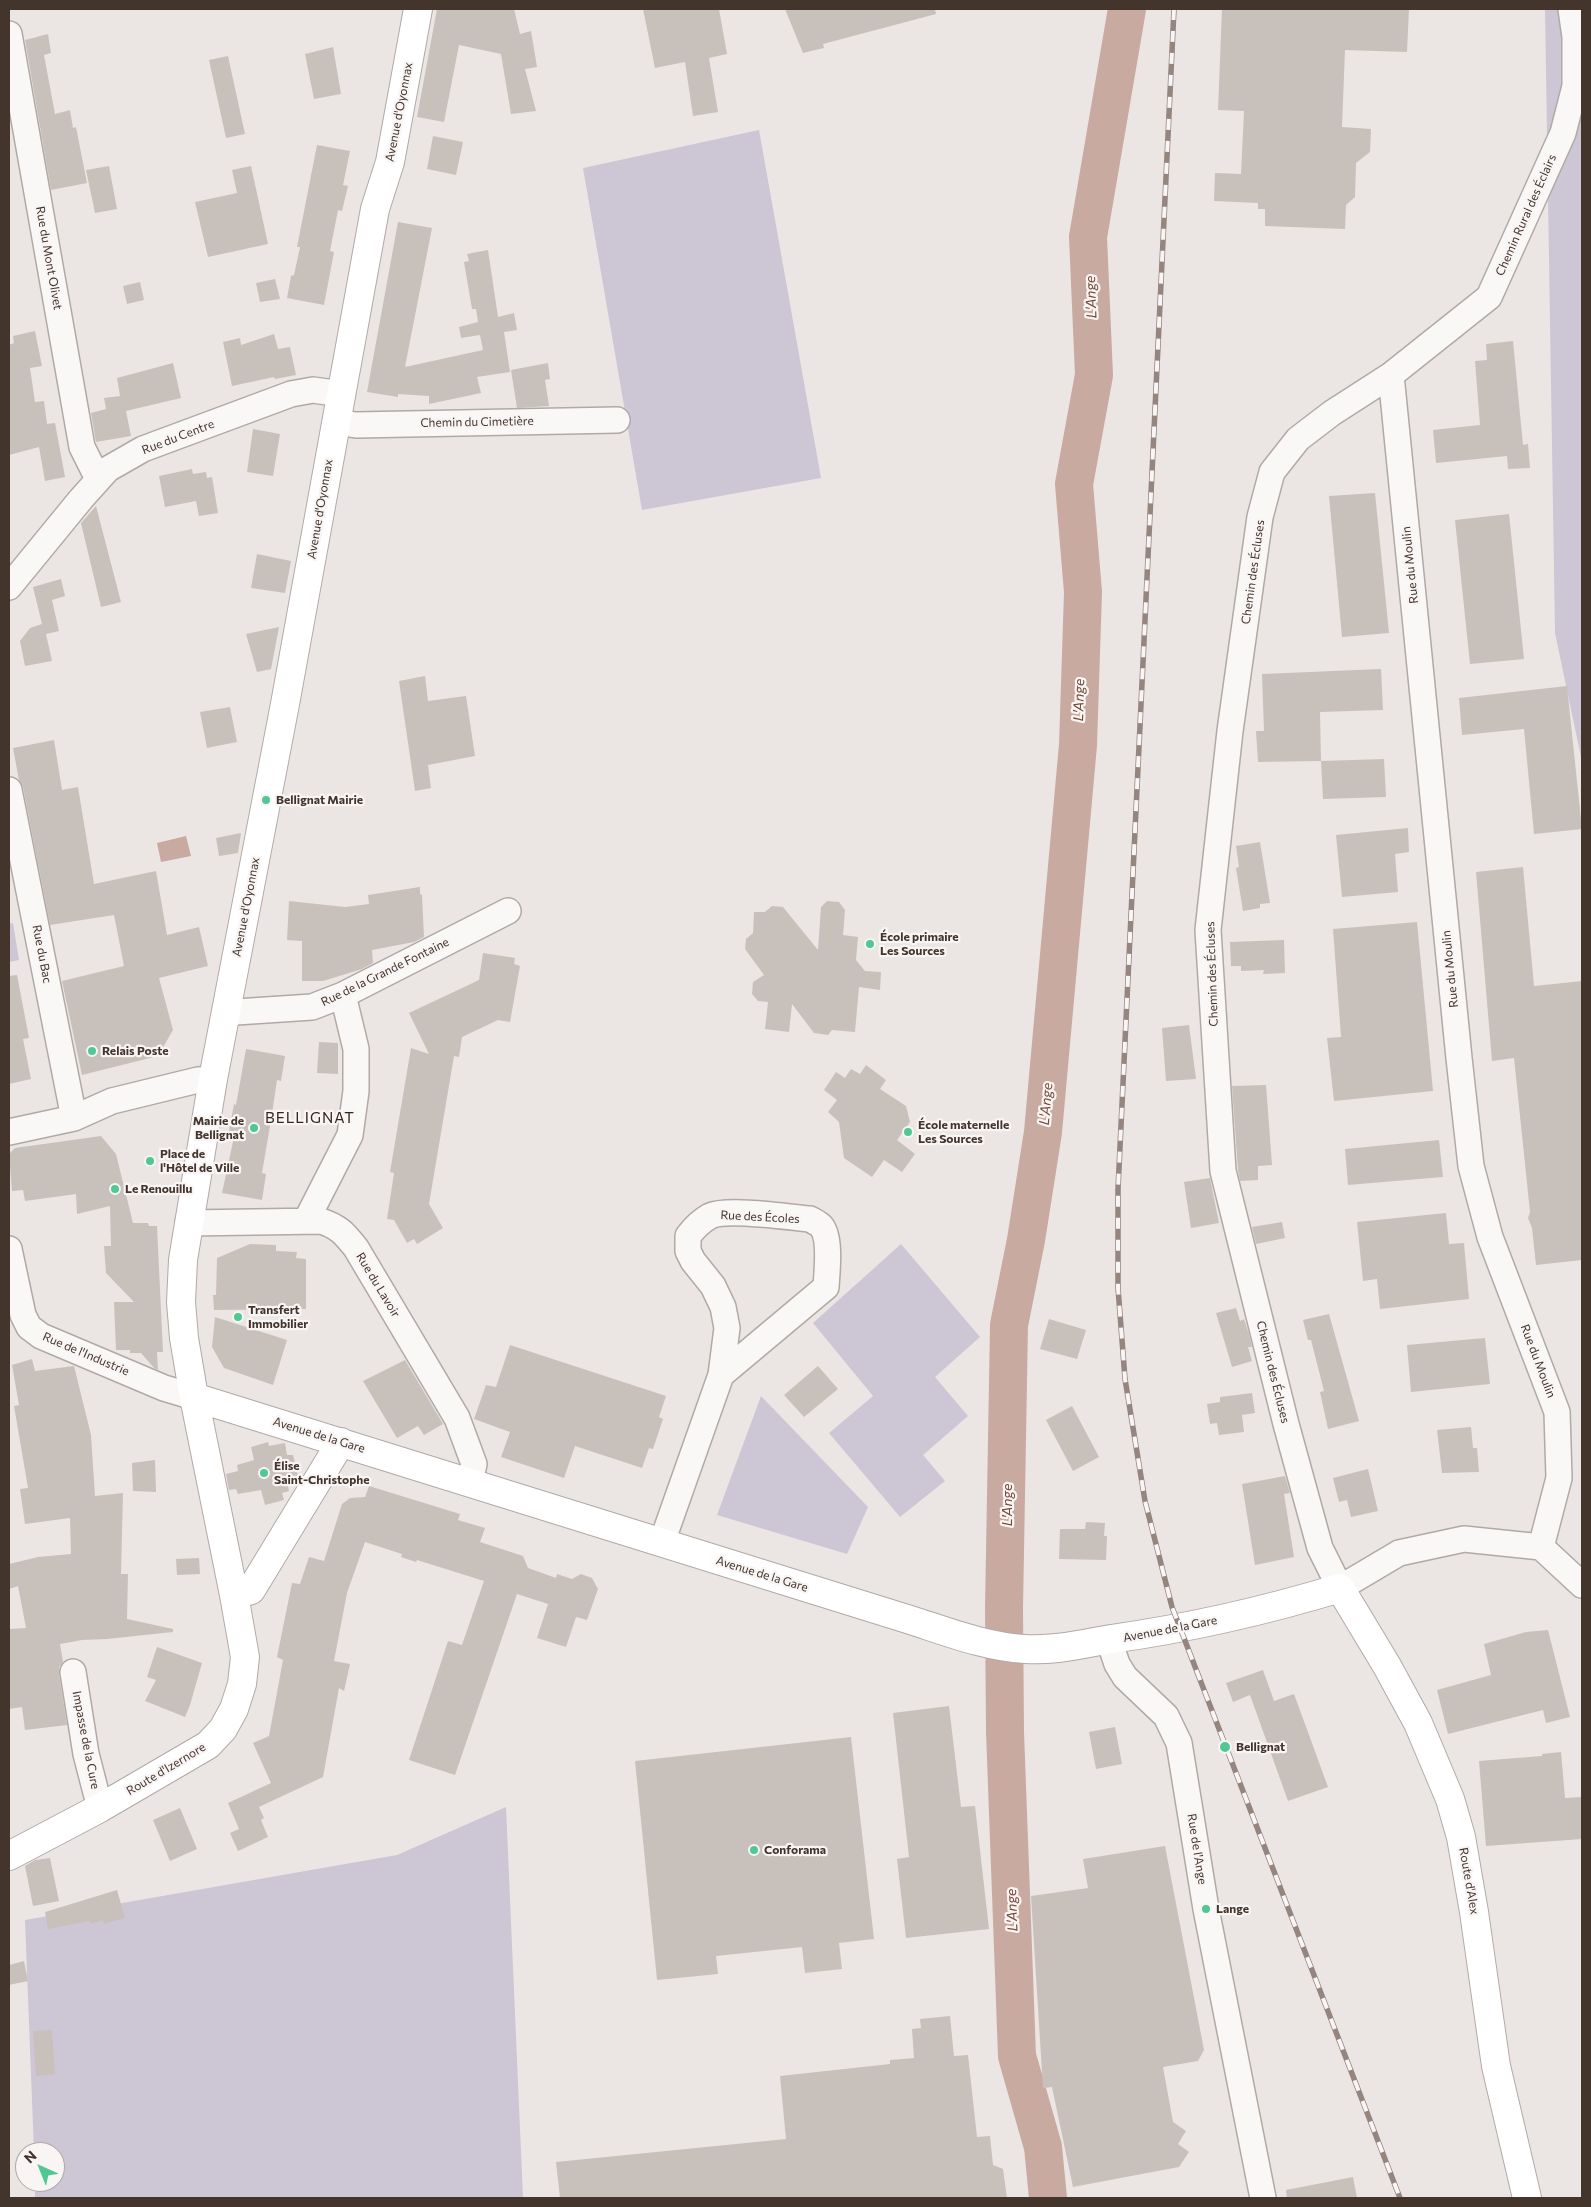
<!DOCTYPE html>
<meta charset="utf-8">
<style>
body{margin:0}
#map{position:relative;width:1591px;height:2207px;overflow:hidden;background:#ebe6e4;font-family:Commissioner,sans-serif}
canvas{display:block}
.frame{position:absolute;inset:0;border:10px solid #43342c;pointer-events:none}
.north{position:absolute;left:15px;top:2142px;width:50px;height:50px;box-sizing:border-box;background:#f8f5f4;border:1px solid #b0a8a4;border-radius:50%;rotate:316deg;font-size:14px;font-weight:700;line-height:20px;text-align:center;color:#43342c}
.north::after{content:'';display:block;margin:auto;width:18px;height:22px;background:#51c894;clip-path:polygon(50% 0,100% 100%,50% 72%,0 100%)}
</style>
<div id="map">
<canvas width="1591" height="2207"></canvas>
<div class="frame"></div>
<div class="north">N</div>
</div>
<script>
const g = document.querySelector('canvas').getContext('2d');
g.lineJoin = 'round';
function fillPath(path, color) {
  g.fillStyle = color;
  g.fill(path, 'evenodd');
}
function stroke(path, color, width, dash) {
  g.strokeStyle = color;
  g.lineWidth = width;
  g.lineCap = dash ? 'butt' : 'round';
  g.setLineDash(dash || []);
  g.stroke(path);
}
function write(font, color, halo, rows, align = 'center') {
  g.font = font + ' Commissioner,sans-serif';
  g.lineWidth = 4.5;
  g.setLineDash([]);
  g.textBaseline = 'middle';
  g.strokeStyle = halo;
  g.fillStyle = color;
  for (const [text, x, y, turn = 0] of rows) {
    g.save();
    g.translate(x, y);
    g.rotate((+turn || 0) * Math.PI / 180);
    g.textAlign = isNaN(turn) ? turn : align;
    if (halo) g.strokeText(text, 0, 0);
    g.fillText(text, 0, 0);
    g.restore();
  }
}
const green = new Path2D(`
 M 1545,9 L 1582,9 L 1582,762 L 1555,633 Z
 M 759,130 L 821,478 L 642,510 L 583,168 Z
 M 13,923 L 19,960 L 9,962 L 9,924 Z
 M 901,1244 L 980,1337 L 935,1377 L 968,1416 L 923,1455 L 945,1481 L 900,1517 L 829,1433 L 873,1396 L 813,1323 Z
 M 761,1396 L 868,1507 L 847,1554 L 717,1515 Z
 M 506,1807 L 523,2198 L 35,2198 L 35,2182 L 55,2182 L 55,2152 L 34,2152 L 25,1920 L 397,1855 Z`);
const water = new Path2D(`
 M 186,836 L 191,856 L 161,862 L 157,843 Z`);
const river = new Path2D(`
 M 1048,2198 L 1043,2147 L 1017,2056 L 1005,1732 L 1004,1608 L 1009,1325 L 1026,1240 L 1043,1132 L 1078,745 L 1083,592 L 1074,484 L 1094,375 L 1088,237 L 1127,9`);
const building = new Path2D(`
 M 437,9 L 514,9 L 520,34 L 531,31 L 537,67 L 525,69 L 536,111 L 511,114 L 501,54 L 459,45 L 444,122 L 417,117 Z
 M 643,9 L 719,9 L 727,54 L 709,58 L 718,112 L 693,116 L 685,62 L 655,68 Z
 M 785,9 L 935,9 L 936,14 L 823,44 L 824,48 L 803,53 Z
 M 1222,9 L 1409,9 L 1407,52 L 1345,50 L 1342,127 L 1371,129 L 1370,152 L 1356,163 L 1355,197 L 1346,205 L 1345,229 L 1265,226 L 1265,209 L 1258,209 L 1258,203 L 1214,201 L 1215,173 L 1241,174 L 1244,111 L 1218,110 Z
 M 48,34 L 51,53 L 44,55 L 55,114 L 70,110 L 73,128 L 76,127 L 87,183 L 51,190 L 25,40 Z
 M 333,47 L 341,94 L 314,99 L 305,54 Z
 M 228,56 L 245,134 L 226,138 L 209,60 Z
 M 433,136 L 463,142 L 456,175 L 427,169 Z
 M 317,145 L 350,151 L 343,185 L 348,186 L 342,211 L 338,210 L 330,251 L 334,252 L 324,305 L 287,298 L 291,276 L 294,275 L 300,247 L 297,247 Z
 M 109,166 L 117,209 L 95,213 L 86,170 Z
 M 251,166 L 268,244 L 208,257 L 195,202 L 237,193 L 232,170 Z
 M 398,222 L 432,228 L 405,367 L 483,350 L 480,335 L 461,338 L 459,327 L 478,322 L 476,309 L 472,309 L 464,262 L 469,261 L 467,254 L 488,250 L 498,317 L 514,313 L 517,330 L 504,332 L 510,372 L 477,377 L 481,393 L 429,404 L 429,396 L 398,394 L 398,397 L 367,392 Z
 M 275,279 L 280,299 L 260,302 L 256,283 Z
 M 140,282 L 144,300 L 127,304 L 123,286 Z
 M 35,331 L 42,366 L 30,368 L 35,402 L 44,401 L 47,424 L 55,423 L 65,477 L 45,481 L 39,447 L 9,455 L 9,345 L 14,343 L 13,336 Z
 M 274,334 L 278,349 L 290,347 L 296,375 L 275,379 L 274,377 L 232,386 L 223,342 L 240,338 L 241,345 Z
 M 1513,341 L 1523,445 L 1528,444 L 1530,468 L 1508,469 L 1507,456 L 1436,463 L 1433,430 L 1480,425 L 1475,361 L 1487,360 L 1486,344 Z
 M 173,363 L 181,398 L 126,411 L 131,436 L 96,442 L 91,413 L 106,409 L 104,398 L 120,396 L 117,378 Z
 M 548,363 L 550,379 L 545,380 L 549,406 L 517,408 L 511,370 Z
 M 253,429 L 280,434 L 273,476 L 247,472 Z
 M 192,469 L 193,474 L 206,472 L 207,478 L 212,477 L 218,513 L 199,516 L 196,501 L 165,507 L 159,476 Z
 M 1375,493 L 1389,633 L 1342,637 L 1329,496 Z
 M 96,506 L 121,602 L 101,607 L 81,523 Z
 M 1509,514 L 1524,659 L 1470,664 L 1455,520 Z
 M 257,554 L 291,561 L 285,593 L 251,588 Z
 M 61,579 L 65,596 L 52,600 L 59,631 L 46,634 L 52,661 L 25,666 L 20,641 L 30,628 L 42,624 L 33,587 Z
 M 279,627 L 271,669 L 257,672 L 246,634 Z
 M 1381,669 L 1383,710 L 1320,712 L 1321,761 L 1258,762 L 1256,731 L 1264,731 L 1262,674 Z
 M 425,676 L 428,701 L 466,696 L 475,756 L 428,765 L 431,788 L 415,791 L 399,681 Z
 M 1567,686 L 1582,829 L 1534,834 L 1524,729 L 1462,735 L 1459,698 Z
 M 230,707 L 237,742 L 207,748 L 200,712 Z
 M 54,740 L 62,790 L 78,787 L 94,884 L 156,871 L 167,935 L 199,927 L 208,966 L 159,978 L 173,1030 L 158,1056 L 82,1075 L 62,981 L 124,966 L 114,915 L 50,925 L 23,787 L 19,780 L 13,748 Z
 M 1384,759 L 1386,797 L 1323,799 L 1321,761 Z
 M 1408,828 L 1409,852 L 1395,854 L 1398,892 L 1342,897 L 1336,835 Z
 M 241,833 L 238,853 L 219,856 L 216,838 Z
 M 1260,842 L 1270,903 L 1260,904 L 1260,908 L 1243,911 L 1236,868 L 1239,867 L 1236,846 Z
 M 1523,867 L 1534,986 L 1582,981 L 1582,1260 L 1536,1265 L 1532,1228 L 1528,1218 L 1530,1212 L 1514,1058 L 1492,1061 L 1476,872 Z
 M 420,887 L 420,894 L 422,895 L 424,937 L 414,942 L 372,950 L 373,963 L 362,969 L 323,981 L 302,981 L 302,941 L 287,940 L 289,901 L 345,907 L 369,904 L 368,895 Z
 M 827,901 L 839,902 L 845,910 L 843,935 L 858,937 L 856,960 L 865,971 L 881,972 L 880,990 L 859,987 L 855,1032 L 832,1030 L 828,1035 L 814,1033 L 792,1004 L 789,1032 L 765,1029 L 768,1002 L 758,1001 L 752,994 L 753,982 L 764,975 L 745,949 L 746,939 L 753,933 L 754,912 L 765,912 L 772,906 L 783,907 L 818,950 L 821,907 Z
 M 1417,922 L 1433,1091 L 1334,1101 L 1327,1038 L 1341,1037 L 1333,929 Z
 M 1284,940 L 1285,973 L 1263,974 L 1264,970 L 1241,971 L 1241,966 L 1231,966 L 1230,942 Z
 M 483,953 L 515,958 L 514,964 L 520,966 L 510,1022 L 498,1020 L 462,1037 L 459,1057 L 454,1056 L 429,1204 L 443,1228 L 417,1244 L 414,1239 L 407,1243 L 394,1220 L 387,1219 L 394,1173 L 390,1172 L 411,1048 L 429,1054 L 409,1013 L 479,980 Z
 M 17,975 L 29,1038 L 23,1039 L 31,1079 L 9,1084 L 9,976 Z
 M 1189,1025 L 1196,1079 L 1166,1081 L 1162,1028 Z
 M 319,1042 L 338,1043 L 338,1074 L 317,1073 Z
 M 246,1049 L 285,1056 L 281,1081 L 277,1080 L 271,1120 L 262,1173 L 266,1174 L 262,1200 L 222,1193 L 234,1137 L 228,1136 L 234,1104 L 236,1105 Z
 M 866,1065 L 886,1080 L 880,1089 L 906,1106 L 910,1122 L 897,1140 L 915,1154 L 902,1172 L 884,1160 L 872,1177 L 844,1158 L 839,1122 L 828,1112 L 837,1100 L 824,1090 L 836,1072 L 845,1078 L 851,1069 L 860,1074 Z
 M 1266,1085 L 1272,1165 L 1258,1166 L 1258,1180 L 1240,1181 L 1238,1170 L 1232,1086 Z
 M 101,1136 L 116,1154 L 133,1223 L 148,1223 L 149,1226 L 157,1226 L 163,1352 L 157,1352 L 158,1370 L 154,1368 L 141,1353 L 130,1353 L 130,1350 L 116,1350 L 114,1302 L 134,1302 L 106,1273 L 104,1246 L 111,1246 L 110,1206 L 77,1214 L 76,1194 L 25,1201 L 23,1190 L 12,1191 L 9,1154 L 15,1148 Z
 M 1439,1140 L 1443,1177 L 1348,1185 L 1345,1149 Z
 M 1210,1178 L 1219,1223 L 1191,1228 L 1184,1182 Z
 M 1446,1213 L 1449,1244 L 1464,1243 L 1469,1299 L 1380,1309 L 1377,1279 L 1363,1281 L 1357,1222 Z
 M 1282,1222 L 1285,1238 L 1256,1244 L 1252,1227 Z
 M 250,1244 L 276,1245 L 276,1251 L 297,1252 L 296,1258 L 306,1259 L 306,1309 L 214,1310 L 213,1295 L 216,1295 L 217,1258 Z
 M 1236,1308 L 1240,1321 L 1244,1319 L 1249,1334 L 1252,1347 L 1248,1347 L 1252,1361 L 1232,1367 L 1216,1313 Z
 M 1329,1314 L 1359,1421 L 1328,1429 L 1320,1392 L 1324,1391 L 1311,1340 L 1308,1340 L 1303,1320 Z
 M 215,1317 L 287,1340 L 273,1385 L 224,1368 L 212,1347 Z
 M 1049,1319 L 1086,1330 L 1077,1359 L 1040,1349 Z
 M 1485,1338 L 1490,1384 L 1411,1392 L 1407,1345 Z
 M 510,1345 L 666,1396 L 659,1417 L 663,1419 L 653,1449 L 649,1448 L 642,1468 L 575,1446 L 564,1478 L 501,1457 L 510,1432 L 474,1419 L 486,1385 L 496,1387 Z
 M 32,1359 L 35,1371 L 74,1366 L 91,1435 L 95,1496 L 123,1493 L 121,1574 L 128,1574 L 127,1619 L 173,1629 L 173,1632 L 107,1639 L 82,1640 L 60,1644 L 63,1662 L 59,1667 L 59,1674 L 67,1725 L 25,1730 L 22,1707 L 9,1709 L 9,1629 L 26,1628 L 18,1586 L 9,1589 L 9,1564 L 38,1557 L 71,1554 L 70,1518 L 25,1524 L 20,1489 L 28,1488 L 14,1406 L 19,1405 L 12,1365 Z
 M 405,1360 L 443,1424 L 424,1435 L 418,1426 L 397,1438 L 363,1381 Z
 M 818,1366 L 838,1389 L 804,1417 L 784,1395 Z
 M 1252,1393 L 1255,1413 L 1242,1415 L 1244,1432 L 1219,1435 L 1217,1423 L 1210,1424 L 1207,1404 L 1220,1402 L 1220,1397 Z
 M 1072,1406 L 1099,1457 L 1073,1471 L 1046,1420 Z
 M 1471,1427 L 1473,1448 L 1477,1448 L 1479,1472 L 1442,1473 L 1437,1430 Z
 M 268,1442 L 269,1446 L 285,1443 L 287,1455 L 293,1455 L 299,1479 L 287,1481 L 289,1491 L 282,1493 L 284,1500 L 265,1505 L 261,1490 L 238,1494 L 236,1489 L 229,1490 L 226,1474 L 238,1471 L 237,1465 L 254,1460 L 251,1447 Z
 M 155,1460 L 156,1492 L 133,1491 L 132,1463 Z
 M 1368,1469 L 1378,1511 L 1351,1517 L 1347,1500 L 1339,1502 L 1333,1478 Z
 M 1285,1476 L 1290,1493 L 1284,1494 L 1294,1557 L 1255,1565 L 1242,1484 Z
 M 369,1486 L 460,1514 L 458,1520 L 485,1528 L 480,1542 L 523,1556 L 528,1568 L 556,1578 L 557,1574 L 572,1579 L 581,1574 L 592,1578 L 598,1589 L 587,1620 L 576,1617 L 566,1647 L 537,1638 L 548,1604 L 517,1594 L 455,1775 L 409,1760 L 448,1641 L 462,1645 L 484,1581 L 417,1560 L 416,1562 L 401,1557 L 402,1554 L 365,1542 L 347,1593 L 334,1661 L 350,1664 L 344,1691 L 339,1688 L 323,1777 L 259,1807 L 264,1818 L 261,1820 L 268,1837 L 238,1851 L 230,1833 L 239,1829 L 228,1803 L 271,1783 L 253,1743 L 269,1736 L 283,1660 L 277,1657 L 292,1583 L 300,1584 L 309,1557 L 324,1561 L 342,1504 L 350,1498 L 365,1497 Z
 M 1086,1522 L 1105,1523 L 1104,1536 L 1107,1536 L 1106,1560 L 1059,1559 L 1060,1529 L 1085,1529 Z
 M 199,1558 L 200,1574 L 177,1575 L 176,1559 Z
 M 1548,1630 L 1570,1717 L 1546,1723 L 1543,1710 L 1448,1734 L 1437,1690 L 1491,1675 L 1484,1644 L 1526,1632 Z
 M 157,1647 L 202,1663 L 190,1705 L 185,1717 L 145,1701 L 156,1680 L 147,1677 Z
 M 1263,1670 L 1274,1701 L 1294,1694 L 1328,1787 L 1288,1801 L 1250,1695 L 1233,1702 L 1226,1683 Z
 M 949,1706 L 961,1807 L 975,1806 L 989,1929 L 906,1938 L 897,1859 L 909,1857 L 893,1713 Z
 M 1115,1727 L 1122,1764 L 1096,1769 L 1089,1732 Z
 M 851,1737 L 874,1939 L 839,1943 L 842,1969 L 805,1973 L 802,1947 L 716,1956 L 718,1974 L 657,1980 L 635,1761 Z
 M 1561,1752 L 1565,1798 L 1582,1797 L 1582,1839 L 1486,1846 L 1479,1761 L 1542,1756 L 1542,1754 Z
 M 180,1808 L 197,1849 L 170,1861 L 153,1820 Z
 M 1165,1846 L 1204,2050 L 1198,2061 L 1163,2067 L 1173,2122 L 1186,2131 L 1178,2144 L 1189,2152 L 1179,2167 L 1073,2187 L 1052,2087 L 1043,2088 L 1031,1896 L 1088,1888 L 1083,1859 Z
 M 50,1858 L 59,1901 L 33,1906 L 25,1866 L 35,1860 Z
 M 117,1890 L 125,1918 L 104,1924 L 103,1920 L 90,1924 L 90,1921 L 48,1929 L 45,1912 Z
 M 24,1961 L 28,1981 L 9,1985 L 9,1965 Z
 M 950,2016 L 954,2056 L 968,2055 L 977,2137 L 990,2136 L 993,2165 L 1003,2169 L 1007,2198 L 560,2198 L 556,2162 L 786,2139 L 780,2076 L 890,2064 L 890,2060 L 914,2058 L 912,2029 L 921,2028 L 920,2019 Z
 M 52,2030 L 55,2074 L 36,2076 L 33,2031 Z
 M 1353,2177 L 1357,2198 L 1287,2198 L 1286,2190 Z`);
const street = new Path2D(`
 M 1571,9 L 1575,37 L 1575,86 L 1563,133 L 1489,297 L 1391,375 L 1332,413 L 1298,439 L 1272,472 L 1260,517 L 1230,731 L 1208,930 L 1223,1171 L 1286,1424 L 1320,1548 L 1340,1588 L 1399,1553 L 1464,1539 L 1541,1547 L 1582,1585
 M 9,34 L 82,447 L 98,479
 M 1391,375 L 1459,1058 L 1471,1166 L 1490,1237 L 1557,1412 L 1559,1478 L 1541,1547
 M 336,422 L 356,425 L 617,420
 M 9,587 L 81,499 L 108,469 L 143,449 L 291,394 L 313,390 L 342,394
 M 9,790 L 74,1118
 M 226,1010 L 236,1012 L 312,1007 L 343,995 L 508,911
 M 9,1132 L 74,1118 L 112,1101 L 198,1080 L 213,1079
 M 306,1221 L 350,1135 L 356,1091 L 356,1049 L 343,995
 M 188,1223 L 321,1221 C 339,1227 344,1233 356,1248 L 457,1418 L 474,1464 L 470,1482
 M 9,1249 L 23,1315 L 29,1327 L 41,1336 L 164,1388 L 194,1397
 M 662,1542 L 721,1375 L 727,1328 L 723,1307 L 713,1286 L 693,1261 L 688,1251 L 688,1236 C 694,1228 701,1221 710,1216 C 727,1208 789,1217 810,1219 C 813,1221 818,1223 821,1226 C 831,1237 827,1272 826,1287 L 721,1375
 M 1109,1640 L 1117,1664 L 1125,1677 L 1166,1716 L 1179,1743 L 1206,1909 L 1263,2198
 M 73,1672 L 86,1754 L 100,1808`);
const secondary = new Path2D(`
 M 194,1397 L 904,1618 C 943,1630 984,1647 1025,1649 C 1054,1651 1082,1644 1111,1639 C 1190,1628 1264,1611 1340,1588 L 1387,1666 L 1418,1723 L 1450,1799 L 1461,1837 L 1474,1912 L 1496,2066 L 1527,2198
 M 234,1595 L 251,1590 L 341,1442
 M 9,1856 L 100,1808 L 208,1745 L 223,1729 L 234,1709 L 242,1684 L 245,1657 L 234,1595 L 194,1397 L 184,1338 L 181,1302 L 183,1260 L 213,1079 L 285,704 L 375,209 L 390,162 L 418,9`);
const rail = new Path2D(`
 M 1174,9 L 1118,1189 L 1118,1288 L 1125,1379 L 1145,1501 L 1172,1607 L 1400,2198`);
const markers = [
 [266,800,5,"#51c894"],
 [870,944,5,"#51c894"],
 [92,1051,5,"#51c894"],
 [254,1128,5,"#51c894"],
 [908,1132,5,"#51c894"],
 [150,1161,5,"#51c894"],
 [115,1189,5,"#51c894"],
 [238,1317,5,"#51c894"],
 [264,1473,5,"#51c894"],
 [1225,1747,6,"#51c894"],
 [754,1850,5,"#51c894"],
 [1206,1909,5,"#51c894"]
];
const streetNames = [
 ["Avenue d'Oyonnax",399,112,-79],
 ["Chemin Rural des Éclairs",1526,215,-66],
 ["Rue du Mont Olivet",49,258,80],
 ["Chemin du Cimetière",477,422,-1],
 ["Rue du Centre",178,437,-21],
 ["Avenue d'Oyonnax",320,509,-80],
 ["Rue du Moulin",1410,565,-96],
 ["Chemin des Écluses",1253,572,-82],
 ["Avenue d'Oyonnax",246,907,-79],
 ["Rue du Bac",42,954,79],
 ["Rue du Moulin",1450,969,-96],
 ["Rue de la Grande Fontaine",385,972,-26],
 ["Chemin des Écluses",1212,974,-92],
 ["Rue des Écoles",760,1217,3],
 ["Rue du Lavoir",378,1285,59],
 ["Rue de l'Industrie",86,1354,23],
 ["Rue du Moulin",1538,1361,69],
 ["Chemin des Écluses",1273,1372,76],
 ["Avenue de la Gare",319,1435,17],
 ["Avenue de la Gare",762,1574,17],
 ["Avenue de la Gare",1170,1629,-11],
 ["Impasse de la Cure",86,1740,79],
 ["Route d'Izernore",166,1769,-31],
 ["Rue de l'Ange",1197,1849,81],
 ["Route d'Alex",1469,1881,80]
];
const poiNames = [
 ["Bellignat Mairie",276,800],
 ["École primaire",880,937],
 ["Les Sources",880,951],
 ["Relais Poste",102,1051],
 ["Mairie de",244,1121,"right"],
 ["Bellignat",244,1135,"right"],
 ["École maternelle",918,1125],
 ["Les Sources",918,1139],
 ["Place de",160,1154],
 ["l'Hôtel de Ville",160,1168],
 ["Le Renouillu",125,1189],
 ["Transfert",248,1310],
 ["Immobilier",248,1324],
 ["Élise",274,1466],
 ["Saint-Christophe",274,1480],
 ["Bellignat",1236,1747],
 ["Conforama",764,1850],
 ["Lange",1216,1909]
];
const waterNames = [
 ["L'Ange",1091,297,-92],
 ["L'Ange",1079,700,-88],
 ["L'Ange",1046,1104,-85],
 ["L'Ange",1007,1505,-90],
 ["L'Ange",1012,1910,-92]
];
const quarterNames = [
 ["BELLIGNAT",310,1118]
];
fillPath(green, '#cdc6d5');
fillPath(water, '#c9aaa1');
stroke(river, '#c9aaa1', 38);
fillPath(building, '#c8c0bb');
stroke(street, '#b2a9a5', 28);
stroke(secondary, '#b2a9a5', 30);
stroke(street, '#f9f8f7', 25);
stroke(secondary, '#fff', 28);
stroke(rail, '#94857e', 5.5);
stroke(rail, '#f8f5f4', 4, [11]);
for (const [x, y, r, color] of markers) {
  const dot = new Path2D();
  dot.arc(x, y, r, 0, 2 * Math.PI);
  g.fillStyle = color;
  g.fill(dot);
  stroke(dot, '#f8f5f4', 2);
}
write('12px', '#43342c', '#f8f5f4', streetNames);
write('bold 12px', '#43342c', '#f8f5f4', poiNames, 'left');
write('italic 14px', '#754838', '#f8f5f4', waterNames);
g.letterSpacing = '1px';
write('15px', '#34261e', '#f8f5f4', quarterNames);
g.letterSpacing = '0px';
</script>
